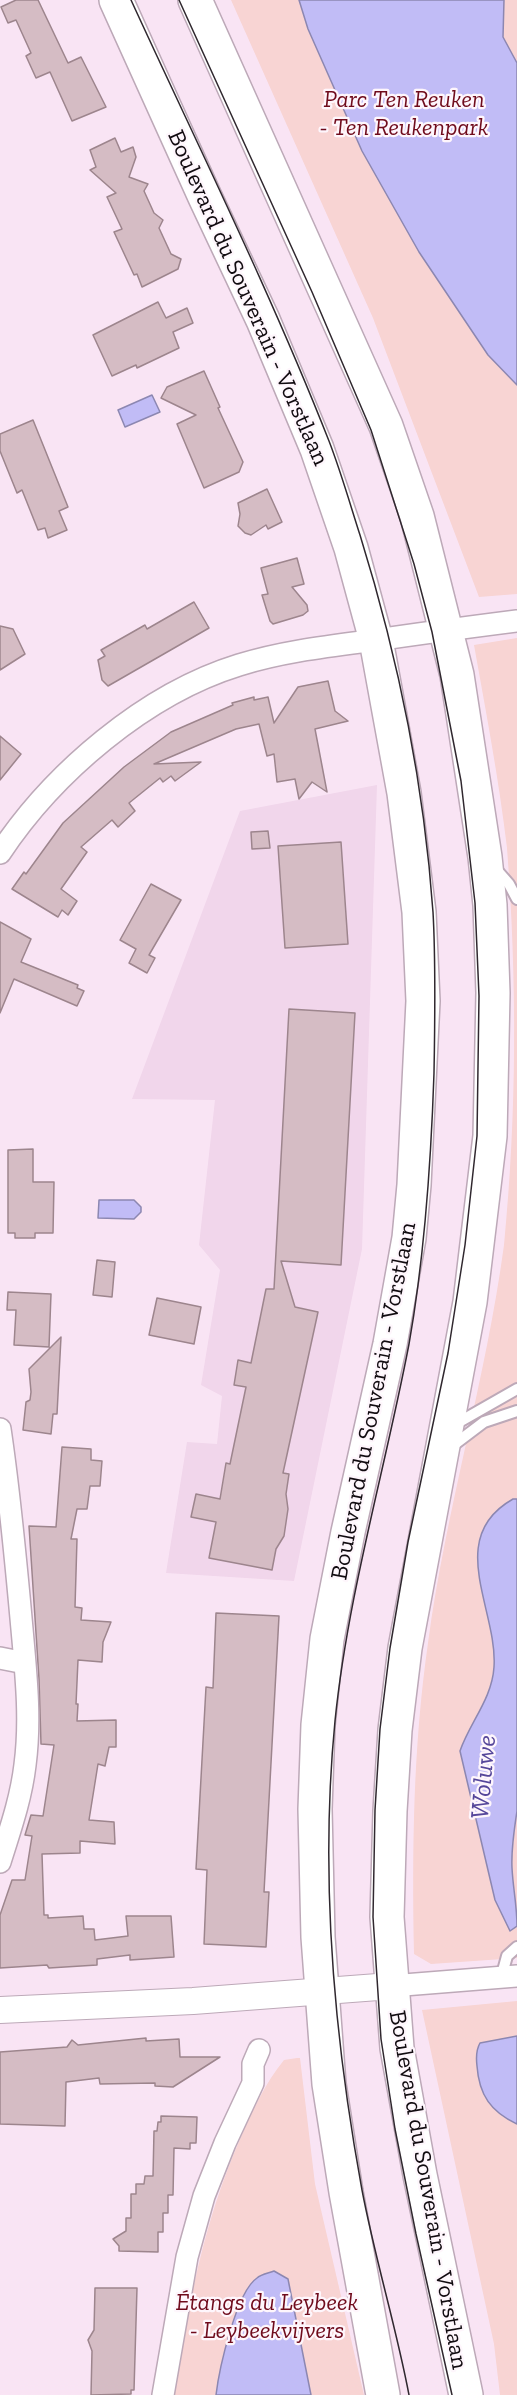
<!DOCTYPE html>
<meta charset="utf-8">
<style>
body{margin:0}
canvas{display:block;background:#f9e4f4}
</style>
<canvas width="517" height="2395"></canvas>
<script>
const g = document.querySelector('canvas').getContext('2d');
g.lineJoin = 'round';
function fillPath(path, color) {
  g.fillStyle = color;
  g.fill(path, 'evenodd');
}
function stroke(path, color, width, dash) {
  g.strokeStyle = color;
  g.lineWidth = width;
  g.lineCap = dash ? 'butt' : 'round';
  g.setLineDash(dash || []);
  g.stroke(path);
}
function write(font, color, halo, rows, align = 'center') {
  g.font = font + ' "Zilla Slab",serif';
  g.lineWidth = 4.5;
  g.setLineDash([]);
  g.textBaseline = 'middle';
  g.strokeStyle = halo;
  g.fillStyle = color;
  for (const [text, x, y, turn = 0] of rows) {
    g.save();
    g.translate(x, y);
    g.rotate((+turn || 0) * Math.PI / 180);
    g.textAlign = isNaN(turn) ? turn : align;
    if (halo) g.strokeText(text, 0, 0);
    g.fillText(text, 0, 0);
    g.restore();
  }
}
const built = new Path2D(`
 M 377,785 L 362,1249 L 294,1581 L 166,1573 L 187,1442 L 217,1444 L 222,1396 L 201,1385 L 220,1270 L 199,1245 L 215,1100 L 132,1099 L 240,811 Z`);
const green = new Path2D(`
 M 231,0 L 517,0 L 517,594 L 479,597 L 373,318 Z
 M 517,638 L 517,1958 L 431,1964 L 414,1954 C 412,1850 413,1747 428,1643 C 446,1509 486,1379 504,1245 C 517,1114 517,979 507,848 C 499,780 486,712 474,645 Z
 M 517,2001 L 517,2395 L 500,2395 L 494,2344 L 422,2010 Z
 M 297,2058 L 300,2058 L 315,2184 L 364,2395 L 173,2395 C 189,2304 203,2224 240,2139 C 252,2112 265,2083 284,2060 Z`);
const water = new Path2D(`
 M 299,0 L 504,0 L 503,37 L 517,63 L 517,385 L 488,355 L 419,252 L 362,151 L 308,29 Z
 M 152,395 L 160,412 L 125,427 L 118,410 Z
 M 99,1200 L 134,1200 L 141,1207 L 141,1212 L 134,1219 L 98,1218 Z
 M 513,1499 L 517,1499 L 517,1811 C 514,1830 511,1849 512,1868 C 513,1888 517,1906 517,1926 L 510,1931 L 495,1900 L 460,1751 C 470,1722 492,1699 494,1667 C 498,1610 444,1538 513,1499 Z
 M 517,2036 L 517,2124 C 491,2112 479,2095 477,2066 C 476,2058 476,2050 480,2043 Z
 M 274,2271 L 288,2279 L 311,2395 L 216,2395 C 219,2370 236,2292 257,2278 C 261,2274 269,2273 274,2271 Z`);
const building = new Path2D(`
 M 16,0 L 38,0 L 68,63 L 81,57 L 106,107 L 72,121 L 50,72 L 36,78 L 26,56 L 31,53 L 16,20 L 8,23 L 1,7 Z
 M 115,138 L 121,152 L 133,147 L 136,157 L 129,177 L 148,184 L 144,191 L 154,213 L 163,220 L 159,228 L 171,254 L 181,259 L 178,269 L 142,287 L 137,274 L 134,275 L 114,232 L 122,229 L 107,197 L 116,193 L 90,170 L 96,167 L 90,150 Z
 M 158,302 L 166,318 L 187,308 L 193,323 L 173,332 L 179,348 L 137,368 L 136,365 L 112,376 L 93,335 Z
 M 204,371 L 220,407 L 218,408 L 243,462 L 239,472 L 204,488 L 177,424 L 196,415 L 161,398 L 167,387 Z
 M 33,420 L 68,507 L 59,511 L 67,530 L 48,538 L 45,528 L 38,530 L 22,490 L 17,493 L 0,451 L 0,434 Z
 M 267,489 L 282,522 L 268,529 L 266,525 L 251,535 L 245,533 L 238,526 L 240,514 L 238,503 Z
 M 297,558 L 304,584 L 292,587 L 307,605 L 308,611 L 303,615 L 273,624 L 270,621 L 262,595 L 268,594 L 261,568 Z
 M 194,602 L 209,628 L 108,686 L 102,680 L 98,660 L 105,656 L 101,650 L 145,625 L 147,629 Z
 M 0,626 L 13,629 L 25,654 L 0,670 Z
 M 328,681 L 335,711 L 348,721 L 315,729 L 327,792 L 312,782 L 299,799 L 295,779 L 277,782 L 274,754 L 267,756 L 259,724 L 236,729 L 154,764 L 201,762 L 175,781 L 171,776 L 163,782 L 160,778 L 129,803 L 135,811 L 118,827 L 112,820 L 81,847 L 87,852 L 61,889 L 77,901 L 68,915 L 62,910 L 58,917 L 12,889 L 24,872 L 26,874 L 63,823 L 124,767 L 171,732 L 233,705 L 232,703 L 254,697 L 254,700 L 268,697 L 274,723 L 298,687 Z
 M 0,736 L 21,754 L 0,780 Z
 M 268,831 L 270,848 L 252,849 L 251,832 Z
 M 341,842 L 348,944 L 285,948 L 278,846 Z
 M 151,884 L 181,900 L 149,955 L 155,958 L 147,973 L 129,963 L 136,949 L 120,940 Z
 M 0,922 L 31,939 L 21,962 L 78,985 L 77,988 L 84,991 L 77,1006 L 14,979 L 0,1013 Z
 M 289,1009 L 355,1013 L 341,1265 L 281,1261 L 295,1307 L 318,1312 L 283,1473 L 289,1474 L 286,1494 L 288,1509 L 284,1536 L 276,1549 L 272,1570 L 209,1558 L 216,1522 L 191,1517 L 196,1494 L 220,1499 L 226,1463 L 230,1464 L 246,1387 L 234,1385 L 238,1360 L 251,1363 L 266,1289 L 274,1289 Z
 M 33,1149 L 33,1182 L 54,1182 L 53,1233 L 35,1233 L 35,1238 L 15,1238 L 15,1233 L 8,1233 L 8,1150 Z
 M 97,1260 L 115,1262 L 112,1297 L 93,1295 Z
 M 8,1292 L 51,1294 L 49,1347 L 14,1345 L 16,1310 L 7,1310 Z
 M 157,1298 L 201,1307 L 194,1344 L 149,1335 Z
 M 61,1337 L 57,1414 L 53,1414 L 51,1434 L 23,1430 L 26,1402 L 30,1400 L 31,1392 L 29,1369 Z
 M 62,1447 L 91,1449 L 91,1460 L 102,1461 L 100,1486 L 90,1486 L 87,1509 L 77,1509 L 71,1539 L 77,1539 L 75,1607 L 82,1608 L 81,1620 L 111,1622 L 103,1642 L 102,1662 L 78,1660 L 76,1704 L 78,1704 L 77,1721 L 116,1720 L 116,1747 L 109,1747 L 105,1766 L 98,1764 L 89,1820 L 114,1822 L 115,1844 L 80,1841 L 80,1853 L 42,1854 L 44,1915 L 48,1915 L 48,1918 L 83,1916 L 84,1929 L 94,1929 L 95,1940 L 128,1936 L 126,1916 L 171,1916 L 174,1957 L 130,1960 L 130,1955 L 97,1959 L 97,1965 L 49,1968 L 47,1965 L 0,1968 L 0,1915 L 12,1880 L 25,1880 L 32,1836 L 25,1835 L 31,1815 L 43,1816 L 54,1745 L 41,1744 L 39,1679 L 29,1526 L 56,1527 Z
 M 216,1613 L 279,1616 L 264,1892 L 269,1892 L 266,1947 L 204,1944 L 207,1870 L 196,1869 L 206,1687 L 213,1688 Z
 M 146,2038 L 146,2041 L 179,2039 L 180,2057 L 220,2057 L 173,2087 L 155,2086 L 155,2083 L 100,2084 L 99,2078 L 66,2082 L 65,2126 L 0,2124 L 0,2052 L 67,2047 L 72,2040 L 78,2045 Z
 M 161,2116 L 197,2117 L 196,2143 L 190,2143 L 190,2149 L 174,2148 L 173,2195 L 168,2195 L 168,2213 L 163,2213 L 163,2232 L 158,2232 L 158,2252 L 119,2251 L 119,2246 L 113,2239 L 126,2231 L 126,2218 L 131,2218 L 131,2194 L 136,2194 L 136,2184 L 144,2184 L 145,2176 L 153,2176 L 154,2131 L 157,2131 L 158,2122 L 161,2122 Z
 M 95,2288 L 137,2288 L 134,2390 L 131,2390 L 131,2394 L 91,2395 L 92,2351 L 88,2340 L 94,2330 Z`);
const service = new Path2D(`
 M 495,868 L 509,884 L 517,899
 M 454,1425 L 517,1389
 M 451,1447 L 484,1422 L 517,1411
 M 501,1978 L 507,1956 L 517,1947`);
const minor = new Path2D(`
 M 0,853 C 53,773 145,694 239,665 C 284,651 331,646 377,640 C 424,633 470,627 517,621
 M 0,1429 C 10,1496 16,1562 22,1629 C 26,1674 31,1720 25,1765 C 21,1799 10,1830 0,1862
 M 0,1658 L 25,1663
 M 391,1986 L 517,1976
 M 163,2395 L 187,2257 L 204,2196 L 225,2143 L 253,2083 L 253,2064 L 259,2050`);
const tertiary = new Path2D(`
 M 0,2010 L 193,2001 L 391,1986`);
const primary = new Path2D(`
 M 116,0 L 205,197 L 263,320 L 317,449 L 351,548 L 376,640 L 404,793 L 419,912 L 423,1001 L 414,1185 L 409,1238 L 390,1344 L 348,1532 L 327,1639 L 318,1725 L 315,1809 L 318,1937 L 329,2084 L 346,2192 L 383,2395
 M 195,0 L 386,426 L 417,516 L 457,675 L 485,857 L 490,905 L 493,993 L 490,1136 L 470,1302 L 405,1648 L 395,1730 L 390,1811 L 387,1917 L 397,2048 L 420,2175 L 466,2395`);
const tram = new Path2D(`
 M 131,0 C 198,146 270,291 329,441 C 341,472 350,504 360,535 C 398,657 424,784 433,912 C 436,965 435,1019 434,1073 C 431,1164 425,1254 409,1344 C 385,1470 348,1593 335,1721 C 320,1874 334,2038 362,2190 C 375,2259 396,2326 409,2395
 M 179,0 L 312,292 L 371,430 L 414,564 L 432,632 L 461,781 L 475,903 L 479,996 L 477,1136 L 465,1245 L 448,1353 L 408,1542 L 390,1648 L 380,1729 L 375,1810 L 373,1917 L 381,2039 L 395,2129 L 416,2234 L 452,2395`);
const parkNames = [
 ["Parc Ten Reuken",404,100],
 ["- Ten Reukenpark",404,128],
 ["Étangs du Leybeek",267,2303],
 ["- Leybeekvijvers",267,2331]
];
const streetNames = [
 ["Boulevard du Souverain - Vorstlaan",248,298,66],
 ["Boulevard du Souverain - Vorstlaan",374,1401,-79],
 ["Boulevard du Souverain - Vorstlaan",428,2190,80]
];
const waterNames = [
 ["Woluwe",484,1777,-85]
];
fillPath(built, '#f1d6eb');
fillPath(green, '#f8d4d3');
fillPath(water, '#c1bcf6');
stroke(water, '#8c87b1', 1.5);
fillPath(building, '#d5bcc4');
stroke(building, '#9d858d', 1.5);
stroke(service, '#bda9b8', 14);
stroke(minor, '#bda9b8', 24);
stroke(tertiary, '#bda9b8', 28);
stroke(primary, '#bda9b8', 36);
stroke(service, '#fff', 10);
stroke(minor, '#fff', 21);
stroke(tertiary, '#fff', 26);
stroke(primary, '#fff', 33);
stroke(tram, '#30282f', 1.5);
write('italic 24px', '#6f0b1c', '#fef6fc', parkNames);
write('24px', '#110b10', '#fef6fc', streetNames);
write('italic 26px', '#55469a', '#fef6fc', waterNames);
</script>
